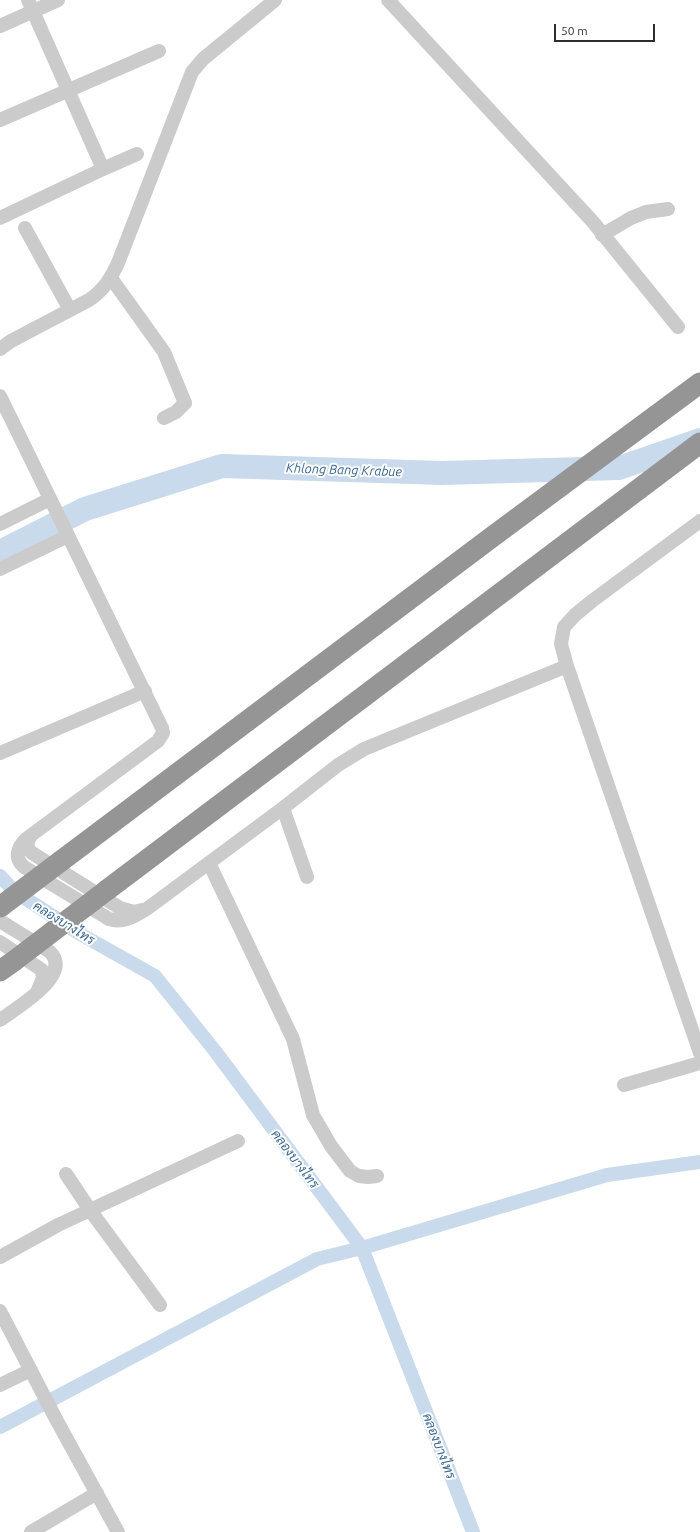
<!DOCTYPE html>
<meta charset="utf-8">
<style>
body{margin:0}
#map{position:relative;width:700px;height:1532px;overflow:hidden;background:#fff;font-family:Ubuntu,sans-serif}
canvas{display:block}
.scale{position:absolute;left:554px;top:24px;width:101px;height:18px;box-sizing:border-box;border:2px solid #2e2e2e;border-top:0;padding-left:5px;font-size:12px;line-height:14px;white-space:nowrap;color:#2e2e2e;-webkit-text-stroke:3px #fff;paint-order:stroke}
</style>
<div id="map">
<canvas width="700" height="1532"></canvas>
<div class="scale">50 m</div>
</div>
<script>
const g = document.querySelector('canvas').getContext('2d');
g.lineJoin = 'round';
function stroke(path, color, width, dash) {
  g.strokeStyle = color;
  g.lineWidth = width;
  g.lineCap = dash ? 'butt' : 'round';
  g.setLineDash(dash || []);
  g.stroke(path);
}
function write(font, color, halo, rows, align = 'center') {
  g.font = font + ' Ubuntu,Sarabun,sans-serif';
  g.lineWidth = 4;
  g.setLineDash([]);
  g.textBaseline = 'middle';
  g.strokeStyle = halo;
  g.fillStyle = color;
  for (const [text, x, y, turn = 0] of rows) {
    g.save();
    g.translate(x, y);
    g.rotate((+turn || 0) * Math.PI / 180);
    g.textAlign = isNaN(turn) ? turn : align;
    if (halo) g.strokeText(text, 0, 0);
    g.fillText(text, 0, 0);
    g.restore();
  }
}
const canal = new Path2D(`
 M 0,876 L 14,891 L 82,935 L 155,976 L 215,1051 L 362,1248 L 473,1532
 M 0,1427 L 317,1259 L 362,1248 L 607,1175 L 700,1162`);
const river = new Path2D(`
 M 0,552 L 85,509 L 222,466 L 442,473 L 619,468 L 700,440`);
const minor = new Path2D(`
 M 388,0 L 593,222 L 678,327
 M 0,26 L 58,0
 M 0,120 L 159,51
 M 103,169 L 137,154
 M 0,218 L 103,169 L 28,0
 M 25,228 L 70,310
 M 602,235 L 631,218 L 646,212 L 668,209
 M 111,278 L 164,352 L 185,403 L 176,412 L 164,418
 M 0,349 L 11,341 L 89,300 C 104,290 111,278 118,263 L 192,72 L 203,59 L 275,0
 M 0,396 L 162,728 L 163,733 L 158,741 L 26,839 C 17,848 14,858 24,867 L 109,919 C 124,924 136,915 148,908 L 283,808 L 338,765 L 364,749 L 567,666
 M 700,521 L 592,601 L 575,615 L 564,627 L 561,644 L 567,666 L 700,1053
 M 0,524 L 50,499
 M 0,569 L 68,536
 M 0,753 L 145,691
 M 283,808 L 307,877
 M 31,835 L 27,844 L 29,850 L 32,853 L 120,908 L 134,912 L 142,910
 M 209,863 L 293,1039 L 313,1115 L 331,1146 L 350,1171 L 359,1176 L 368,1177 L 377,1176
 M 0,921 C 11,928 23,935 34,942 C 39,945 45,948 50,952 C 74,975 16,1008 0,1020
 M 0,942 L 42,970 L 43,978 L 38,990
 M 624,1085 L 700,1063
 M 66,1174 L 90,1210 L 160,1305
 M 0,1257 L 58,1225 L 238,1141
 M 0,1311 L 57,1421 L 118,1532
 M 0,1385 L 31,1370
 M 31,1532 L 97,1493`);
const highway = new Path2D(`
 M 61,861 L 492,537 L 700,383
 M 107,890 L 700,443
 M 0,971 L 14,961`);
const highwayBridge = new Path2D(`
 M 0,907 L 61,861
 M 14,961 L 107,890`);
const waterNames = [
 ["Khlong Bang Krabue",344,470,2],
 ["คลองบางไทร",64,923,32],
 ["คลองบางไทร",295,1159,53],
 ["คลองบางไทร",439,1446,69]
];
stroke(canal, '#c8daeb', 14);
stroke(river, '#c8daeb', 24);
stroke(minor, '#cbcbcb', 14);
stroke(highway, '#959595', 21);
stroke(highwayBridge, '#959595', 21);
write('italic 13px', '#3c6890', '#fff', waterNames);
</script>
